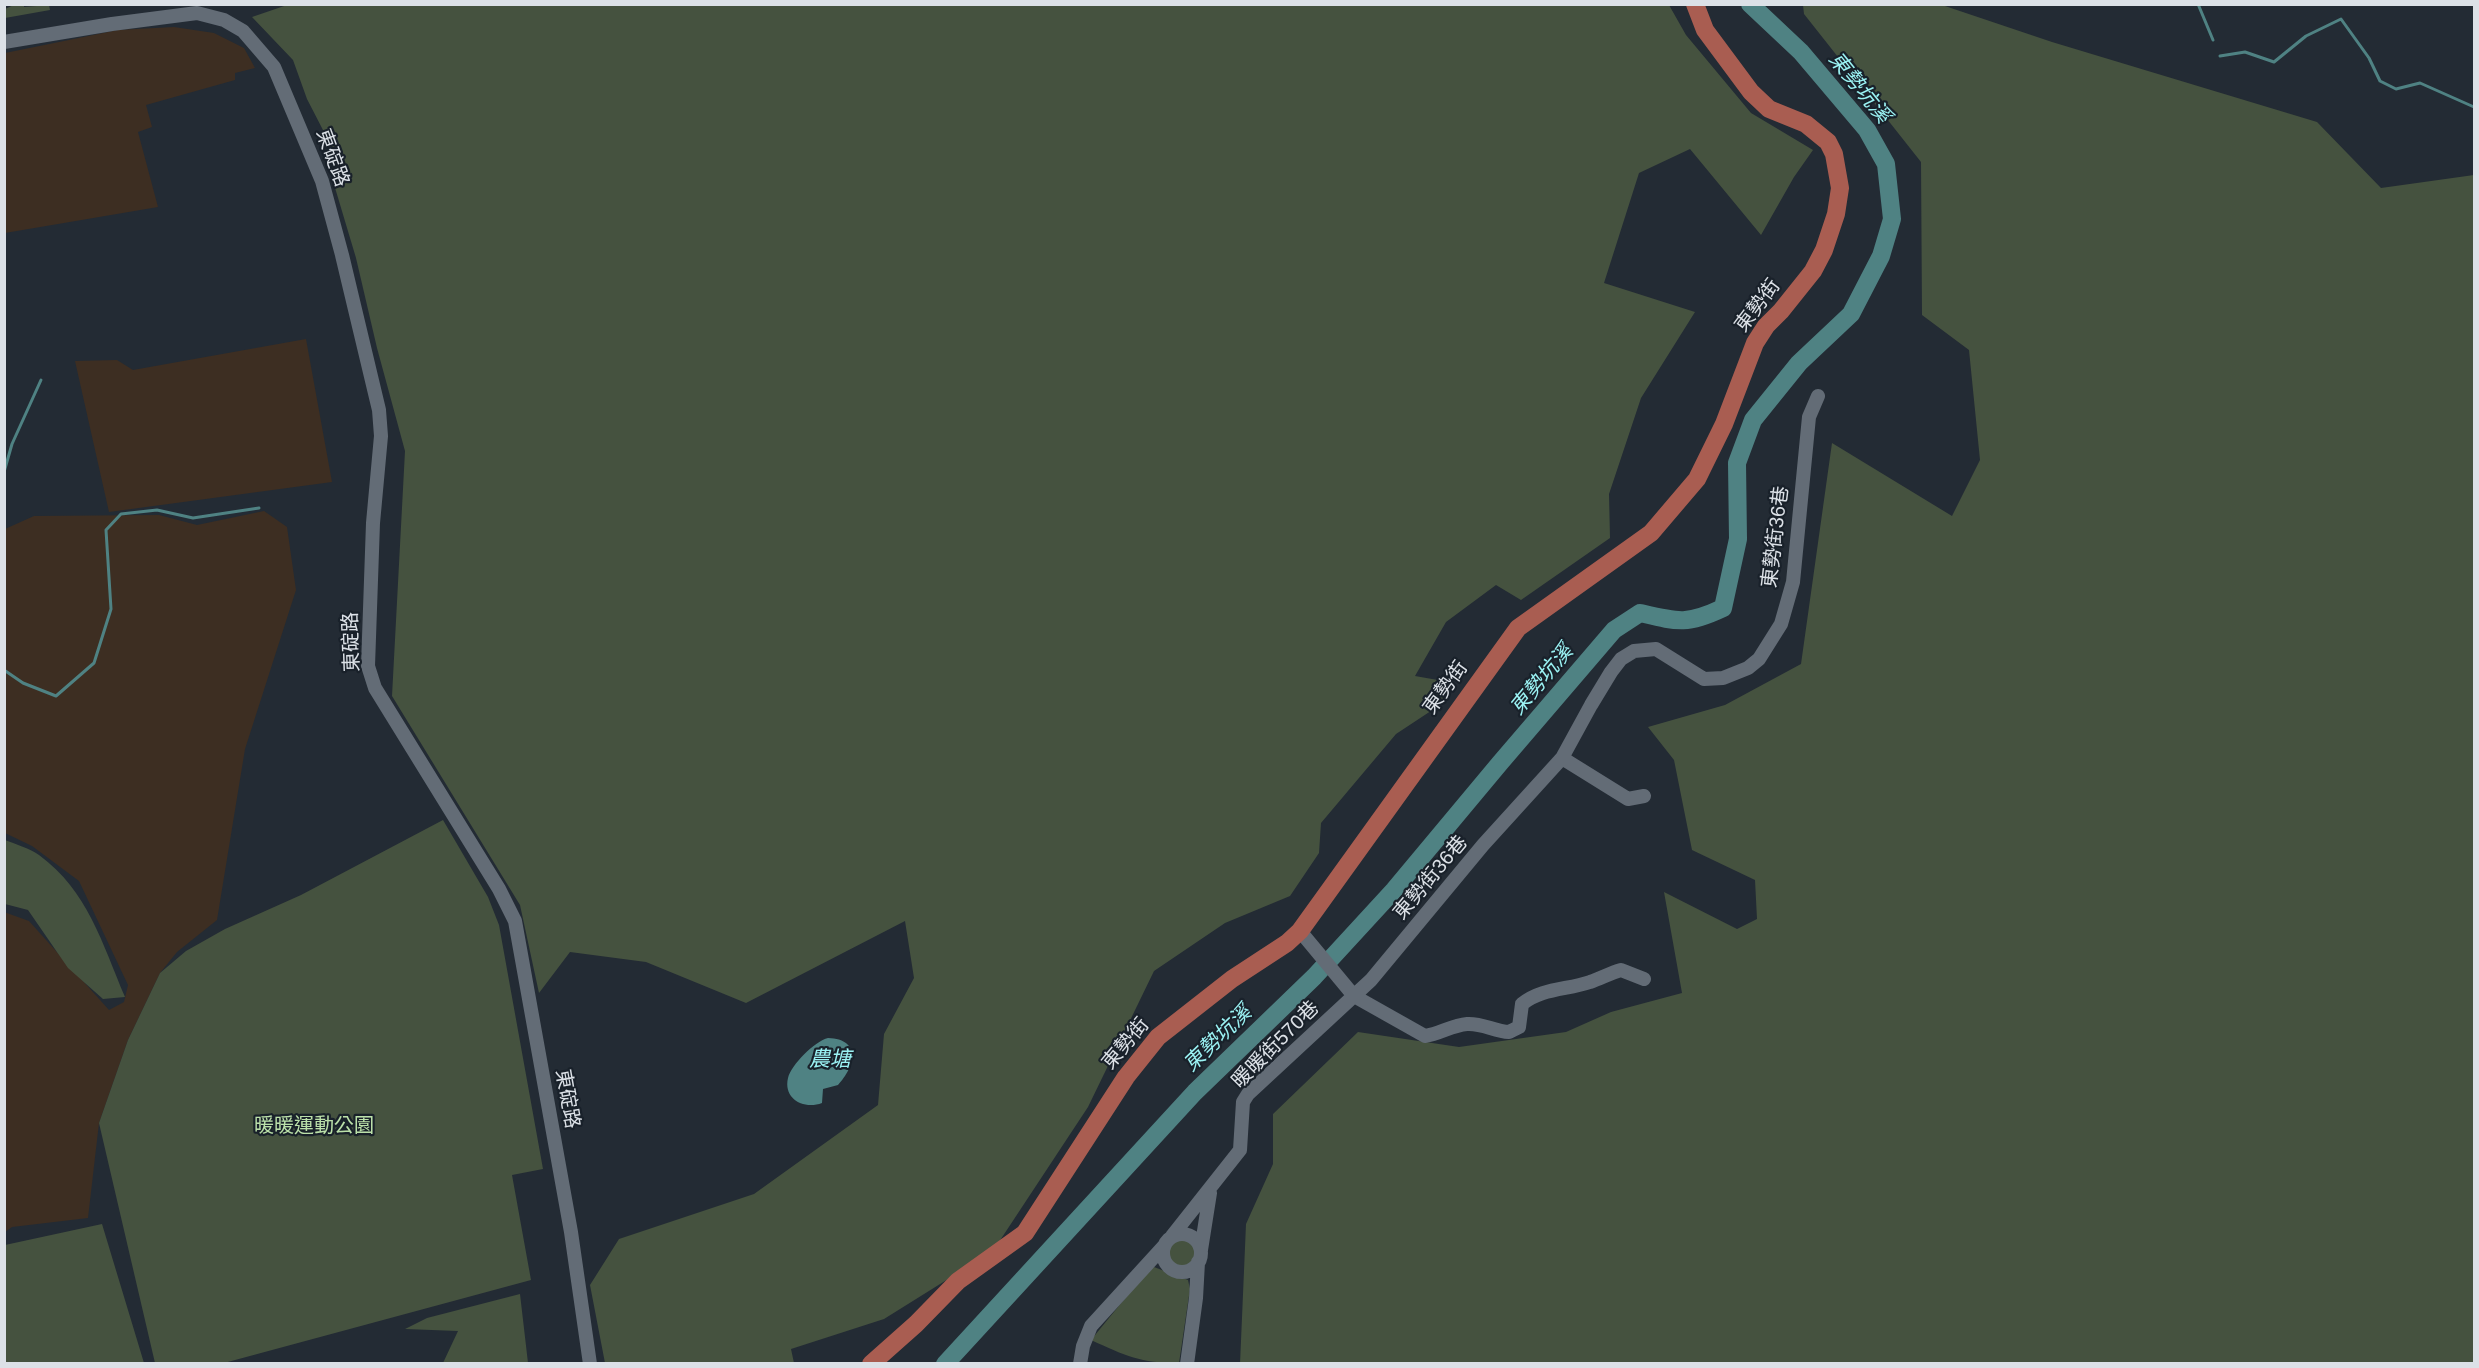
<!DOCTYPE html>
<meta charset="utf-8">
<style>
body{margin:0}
#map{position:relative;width:2479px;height:1368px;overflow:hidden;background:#232b34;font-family:Helvetica,sans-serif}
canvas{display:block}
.frame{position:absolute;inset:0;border:6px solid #dce1e7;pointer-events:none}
</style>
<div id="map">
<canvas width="2479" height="1368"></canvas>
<div class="frame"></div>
</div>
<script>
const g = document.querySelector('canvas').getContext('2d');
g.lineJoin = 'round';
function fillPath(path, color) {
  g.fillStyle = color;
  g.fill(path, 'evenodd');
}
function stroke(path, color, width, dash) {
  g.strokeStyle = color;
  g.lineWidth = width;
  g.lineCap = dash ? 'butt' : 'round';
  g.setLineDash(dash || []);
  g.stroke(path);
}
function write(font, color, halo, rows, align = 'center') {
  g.font = font + ' Helvetica,"Noto Sans TC",sans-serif';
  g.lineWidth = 4.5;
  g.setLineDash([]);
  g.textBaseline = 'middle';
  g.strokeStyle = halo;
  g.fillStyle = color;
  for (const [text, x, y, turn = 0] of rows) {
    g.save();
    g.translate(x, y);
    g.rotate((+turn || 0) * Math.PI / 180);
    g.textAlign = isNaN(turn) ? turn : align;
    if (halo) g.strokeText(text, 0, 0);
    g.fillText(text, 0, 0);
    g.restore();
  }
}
const industrial = new Path2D(`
 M 174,27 L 214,33 L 244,48 L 255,68 L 235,73 L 235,80 L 146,105 L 152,127 L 138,132 L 158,207 L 5,233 L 5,53 L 118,30 Z
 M 306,339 L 332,482 L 109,512 L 75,361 L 117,360 L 133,370 Z
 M 264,511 L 287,527 L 296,590 L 245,749 L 217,920 L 177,952 L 160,973 L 128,1040 L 99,1123 L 88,1218 L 12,1227 L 5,1232 L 4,912 L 29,921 L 109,1010 L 124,1002 L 128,985 L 79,881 L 32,846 L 5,833 L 5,529 L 34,516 L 159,515 L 197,525 Z`);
const green = new Path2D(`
 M 16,4 L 24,5 L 24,7 L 49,5 L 50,10 L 5,18 L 5,9 Z
 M 290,4 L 1669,5 L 1686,35 L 1751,113 L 1813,150 L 1794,177 L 1761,235 L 1690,149 L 1639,173 L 1604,283 L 1695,312 L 1641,398 L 1609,494 L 1610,538 L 1521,600 L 1496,585 L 1446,622 L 1415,676 L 1449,682 L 1443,703 L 1396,734 L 1321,823 L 1319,853 L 1290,896 L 1225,923 L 1154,971 L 1088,1107 L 993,1251 L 884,1319 L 791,1349 L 794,1363 L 605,1363 L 590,1285 L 619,1239 L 754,1194 L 878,1105 L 884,1034 L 914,978 L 905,921 L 746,1003 L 646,962 L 570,952 L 539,993 L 520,905 L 392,696 L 405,451 L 377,348 L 356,258 L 333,181 L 324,132 L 307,99 L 293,60 L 252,17 Z
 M 1803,5 L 1942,5 L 2052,42 L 2317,122 L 2381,188 L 2474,175 L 2474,1363 L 1240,1364 L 1246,1224 L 1273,1164 L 1273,1114 L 1358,1032 L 1459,1047 L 1566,1032 L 1611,1012 L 1682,993 L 1664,892 L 1737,929 L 1757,919 L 1755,880 L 1692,850 L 1674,760 L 1648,727 L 1725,705 L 1801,664 L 1832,443 L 1952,516 L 1980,460 L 1969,350 L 1922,315 L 1921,162 L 1804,14 Z
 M 443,820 L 488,897 L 499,925 L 543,1169 L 512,1175 L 531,1280 L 224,1363 L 155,1363 L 99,1123 L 128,1040 L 160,973 L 186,951 L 225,929 L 301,895 Z
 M 5,840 C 15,844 29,848 39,855 C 88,891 102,943 125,997 L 103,999 L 68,968 L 28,910 L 5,904 Z
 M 102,1224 L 144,1363 L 5,1363 L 5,1245 Z
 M1168 1252a14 14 0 1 1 28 0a14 14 0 1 1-28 0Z
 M 1154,1267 L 1188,1280 L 1190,1289 L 1179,1363 C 1140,1363 1126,1356 1091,1340 L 1149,1269 Z
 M 520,1294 L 528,1363 L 443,1363 L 458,1331 L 405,1329 L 427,1318 Z`);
const water = new Path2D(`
 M 828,1038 C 862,1039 855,1067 838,1085 L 823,1089 L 822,1103 C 804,1110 783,1099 788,1078 C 791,1065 815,1041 828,1038 Z`);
const stream = new Path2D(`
 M 2198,4 L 2213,40
 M 2220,56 L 2245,52 L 2274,62 L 2306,36 L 2341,19 L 2369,58 L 2380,81 L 2396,89 L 2420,83 L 2474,107
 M 4,472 L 12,444 L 41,380
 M 4,670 L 23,683 L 56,696 L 94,663 L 111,609 L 106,530 L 121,514 L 157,510 L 193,518 L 259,508`);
const river = new Path2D(`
 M 945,1364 L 1195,1092 L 1314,977 L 1394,890 L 1500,763 L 1614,630 L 1640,613 C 1678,622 1687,625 1723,608 L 1738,539 L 1737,463 L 1753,420 L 1799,363 L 1851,314 L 1881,256 L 1892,219 L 1886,164 L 1867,130 L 1801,52 L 1750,4`);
const minor = new Path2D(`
 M 4,42 L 112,24 L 197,13 L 224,20 L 243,31 L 274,67 L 322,181 L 342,255 L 379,410 L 381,436 L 373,523 L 368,666 L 375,688 L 499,889 L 515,921 L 571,1232 L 590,1364
 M 1562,758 L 1628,799 L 1644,796
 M 1300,931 L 1354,996 L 1425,1036 C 1440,1034 1452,1025 1467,1024 C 1482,1023 1494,1031 1509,1032 L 1519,1027 L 1522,1004 C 1542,988 1567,990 1590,982 C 1600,979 1610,973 1621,970 L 1644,979
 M1163 1253a19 19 0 1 1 38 0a19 19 0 1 1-38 0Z
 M 1172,1236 L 1240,1150 L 1243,1102 L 1248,1094 L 1371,980 L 1483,845 L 1562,758 L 1591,705 L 1611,672 L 1621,659 L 1634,651 L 1656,649 L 1704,679 L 1723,678 L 1748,668 L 1759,659 L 1781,624 L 1793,582 L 1809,417 L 1818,396
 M 1201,1250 L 1210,1193
 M 1080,1364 L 1083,1346 L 1091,1326 L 1164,1246
 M 1187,1364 L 1196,1298 L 1198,1262`);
const major = new Path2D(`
 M 871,1364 L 916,1324 L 958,1281 L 1025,1233 L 1126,1077 L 1158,1037 L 1232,979 L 1287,943 L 1300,931 L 1518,628 L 1651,533 L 1697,479 L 1724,424 L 1755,343 L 1766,326 L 1781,311 L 1813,271 L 1824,250 L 1836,214 L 1840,188 L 1834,154 L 1828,142 L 1806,124 L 1769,109 L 1751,92 L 1705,30 L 1695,4`);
const streetNames = [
 ["東碇路",332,158,70],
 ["東勢街",1758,306,-53],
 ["東勢街36巷",1776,537,-83],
 ["東碇路",352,642,-92],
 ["東勢街",1446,688,-54],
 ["東勢街36巷",1431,878,-50],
 ["東勢街",1126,1044,-50],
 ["暖暖街570巷",1276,1045,-45],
 ["東碇路",567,1099,80]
];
const parkNames = [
 ["暖暖運動公園",314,1126]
];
const waterNames = [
 ["東勢坑溪",1859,88,51],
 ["東勢坑溪",1542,680,-50],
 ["東勢坑溪",1218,1039,-44],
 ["農塘",830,1060]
];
fillPath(industrial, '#3d2e22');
fillPath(green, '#45523f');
fillPath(water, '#4f8283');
stroke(stream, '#4f8283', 3);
stroke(river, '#4f8283', 18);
stroke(minor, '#636c76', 14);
stroke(major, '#a95d51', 18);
write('20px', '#dce1e7', '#19212a', streetNames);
write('20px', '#bbe0a9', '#19212a', parkNames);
write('italic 21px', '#9bf3f4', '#19212a', waterNames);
</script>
